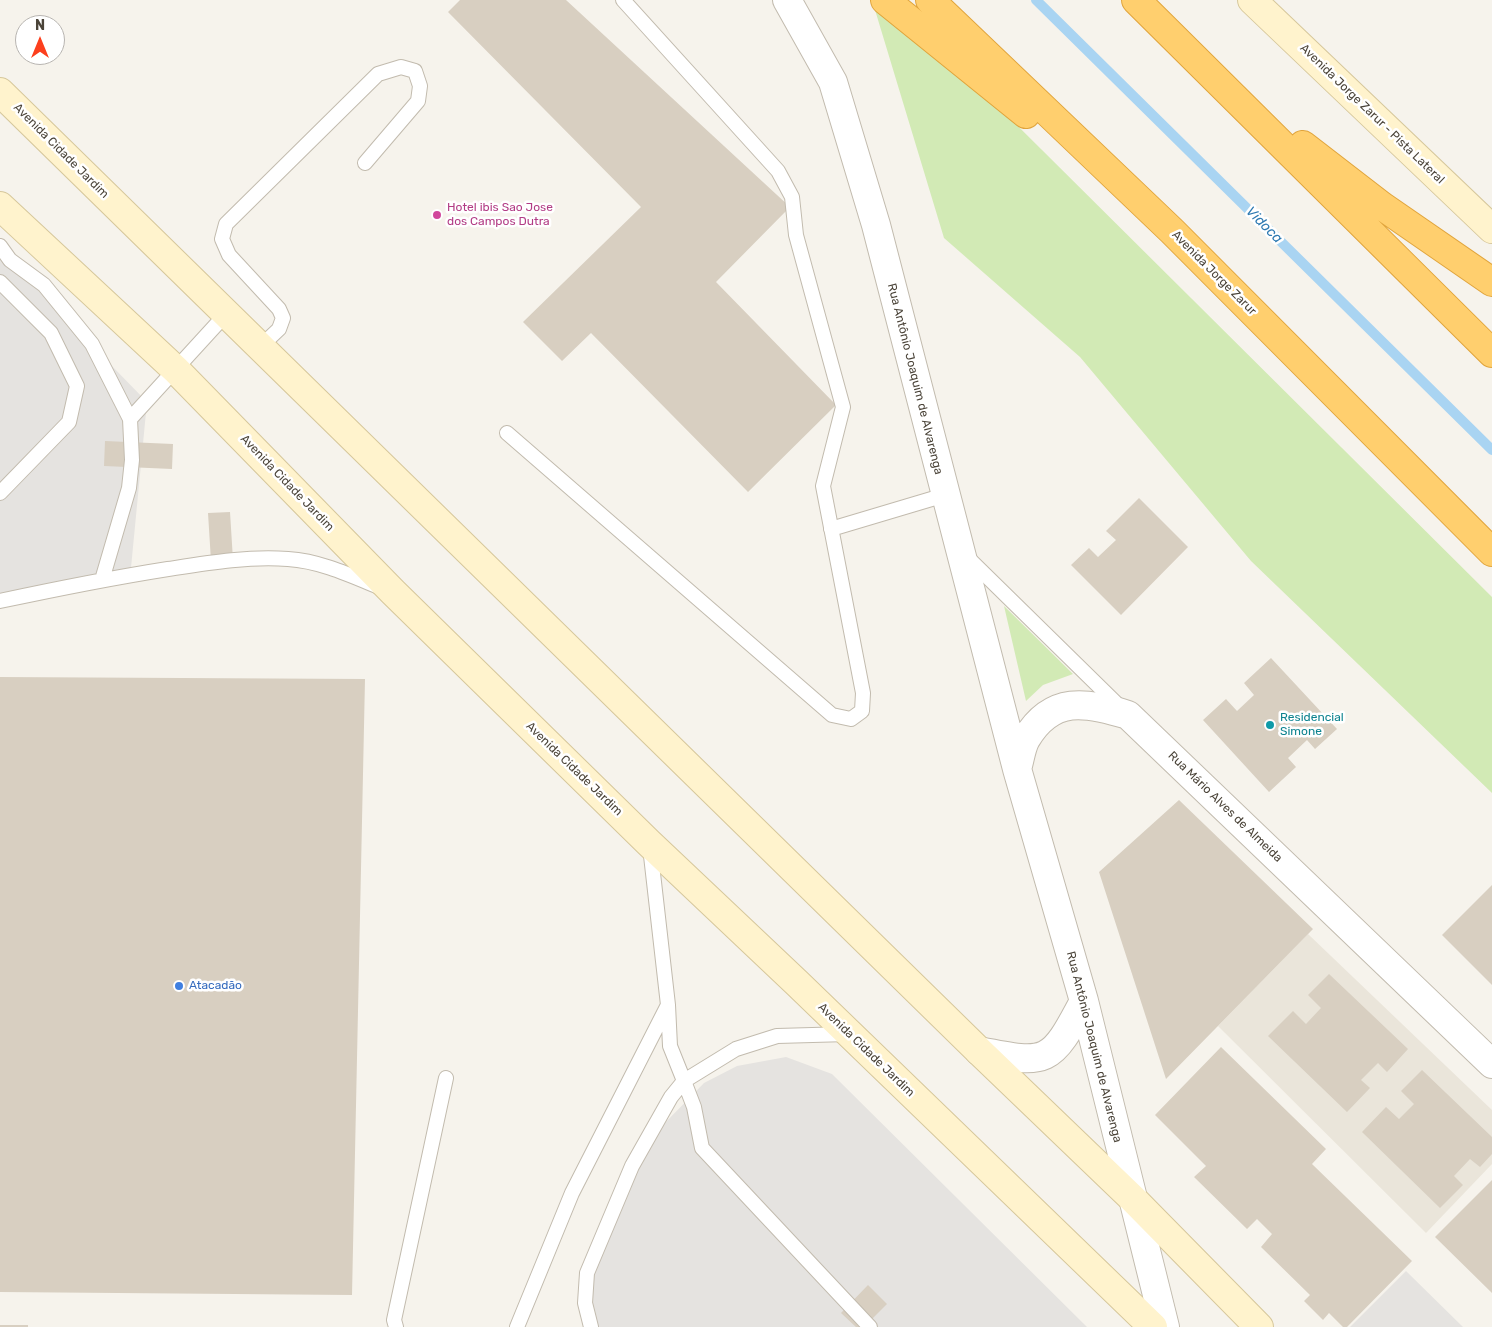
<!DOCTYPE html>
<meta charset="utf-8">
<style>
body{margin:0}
#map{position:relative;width:1492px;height:1327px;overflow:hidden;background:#f6f3ec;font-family:Rubik,sans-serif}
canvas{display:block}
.north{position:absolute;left:15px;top:15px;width:50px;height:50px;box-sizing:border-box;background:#fff;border:1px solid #b7b4b0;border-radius:50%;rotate:0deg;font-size:14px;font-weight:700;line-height:20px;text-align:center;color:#4b4439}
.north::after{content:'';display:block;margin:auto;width:18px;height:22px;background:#fc3f1d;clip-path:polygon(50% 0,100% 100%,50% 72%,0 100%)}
</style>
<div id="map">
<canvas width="1492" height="1327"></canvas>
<div class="north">N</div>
</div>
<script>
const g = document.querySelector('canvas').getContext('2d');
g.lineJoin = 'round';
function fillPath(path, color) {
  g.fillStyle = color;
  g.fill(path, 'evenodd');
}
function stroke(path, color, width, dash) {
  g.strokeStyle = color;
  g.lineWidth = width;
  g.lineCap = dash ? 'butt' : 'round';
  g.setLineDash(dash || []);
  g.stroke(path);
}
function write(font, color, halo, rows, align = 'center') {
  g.font = font + ' Rubik,sans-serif';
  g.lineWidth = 5;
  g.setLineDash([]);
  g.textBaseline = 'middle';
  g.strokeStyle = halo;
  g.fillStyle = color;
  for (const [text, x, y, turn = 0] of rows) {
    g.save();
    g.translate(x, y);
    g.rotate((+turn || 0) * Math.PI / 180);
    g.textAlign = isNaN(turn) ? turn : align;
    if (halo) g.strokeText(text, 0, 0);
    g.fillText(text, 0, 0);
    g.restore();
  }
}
const residential = new Path2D(`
 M 1308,934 L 1492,1110 L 1492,1164 L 1426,1233 L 1218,1026 Z`);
const green = new Path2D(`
 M 872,0 L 891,0 L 1492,597 L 1492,793 L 1251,561 L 1080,357 L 944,238 Z
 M 1004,606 L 1073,674 L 1043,685 L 1026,701 Z`);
const parking = new Path2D(`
 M 0,251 L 147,402 L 130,578 L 0,603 Z
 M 786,1057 L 832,1074 L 1087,1327 L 591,1327 L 589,1282 L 621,1195 L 660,1128 L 704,1083 L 737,1066 Z
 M 1406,1271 L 1463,1327 L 1350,1327 Z`);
const stream = new Path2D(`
 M 1036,0 L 1492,450`);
const building = new Path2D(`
 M 460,0 L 566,0 L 790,207 L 716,282 L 836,405 L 748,492 L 591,333 L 562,361 L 523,322 L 641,207 L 448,12 Z
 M 105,441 L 173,444 L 172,469 L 104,466 Z
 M 1139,498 L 1188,547 L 1121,615 L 1071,565 L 1089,548 L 1098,557 L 1116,540 L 1106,531 Z
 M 230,512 L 233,560 L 211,561 L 208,513 Z
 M 1271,658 L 1337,729 L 1315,749 L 1307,740 L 1288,758 L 1296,767 L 1269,792 L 1203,720 L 1226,699 L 1237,711 L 1254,695 L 1244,683 Z
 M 0,677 L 365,679 L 352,1295 L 0,1292 Z
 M 1179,800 L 1313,929 L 1166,1079 L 1099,872 Z
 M 1492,885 L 1492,985 L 1442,935 Z
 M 1329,974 L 1408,1049 L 1387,1072 L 1378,1063 L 1361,1080 L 1370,1088 L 1347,1112 L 1268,1036 L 1293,1011 L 1306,1024 L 1321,1008 L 1308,995 Z
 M 1221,1047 L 1326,1149 L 1312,1164 L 1412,1261 L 1347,1327 L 1343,1327 L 1329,1313 L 1323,1320 L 1304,1301 L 1310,1295 L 1261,1247 L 1272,1234 L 1257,1219 L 1247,1229 L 1194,1177 L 1206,1166 L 1155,1115 Z
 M 1422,1070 L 1492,1137 L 1492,1154 L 1480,1167 L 1470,1159 L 1454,1176 L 1463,1185 L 1440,1208 L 1362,1132 L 1386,1107 L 1399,1119 L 1414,1104 L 1401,1091 Z
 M 1492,1180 L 1492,1293 L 1435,1237 Z
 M 868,1285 L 887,1304 L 864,1327 L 856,1327 L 841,1313 Z
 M 0,1325 L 28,1325 L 28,1327 L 0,1327 Z`);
const service = new Path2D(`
 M 0,246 L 10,260 L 44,285 L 92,344 L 130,419 L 132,460 L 129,488 L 102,580
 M 0,282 L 51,333 L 77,386 L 69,422 L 0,493
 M 260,347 L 279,329 L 283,318 L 279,309 L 229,255 L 222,239 L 226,224 L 378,74 L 401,67 L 415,71 L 420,86 L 418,101 L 365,163
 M 130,419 L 226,314
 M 507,433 L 832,715 L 851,719 L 862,711 L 863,693 L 823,486 L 843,407 L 796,235 L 792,197 L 778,171 L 623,0
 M 831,529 L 945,495
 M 966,556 L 1122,709
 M 0,601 C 56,589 111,578 168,569 C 207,563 248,556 288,559 C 320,561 350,575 379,587
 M 848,1034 L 777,1036 L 736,1049 L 684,1081 L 694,1107 L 702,1148 L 870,1327
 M 396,1327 L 394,1320 L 446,1078
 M 517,1327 L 572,1193 L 668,1005
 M 591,1327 L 585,1303 L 587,1273 L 632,1166 L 671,1097 L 684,1081 L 670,1046 L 668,1005 L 650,847`);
const minor = new Path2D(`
 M 787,0 L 833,82 L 876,225 L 1017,769 L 1084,1001 L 1165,1327
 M 1017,769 C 1020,760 1021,748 1026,739 C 1052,695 1086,702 1128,715 L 1492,1064
 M 979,1051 C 1048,1065 1051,1064 1084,1001`);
const secondary = new Path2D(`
 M 1252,0 L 1492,229
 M 0,92 L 979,1051 L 1132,1198 L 1259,1327
 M 0,206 L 176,370 L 393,592 L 649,843 L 797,983 L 1153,1327`);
const motorway = new Path2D(`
 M 885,0 L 1026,114
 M 930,0 L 1172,231 L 1492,552
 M 1136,0 L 1492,353
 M 1303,145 L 1382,206 L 1492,282`);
const markers = [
 [437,215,5,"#d1479c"],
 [1270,725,5,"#0f9aa8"],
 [179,986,5,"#3f7fe0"]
];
const streetNames = [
 ["Avenida Jorge Zarur - Pista Lateral",1372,114,44],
 ["Avenida Cidade Jardim",61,151,45],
 ["Avenida Jorge Zarur",1214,273,45],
 ["Rua Antônio Joaquim de Alvarenga",915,379,76],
 ["Avenida Cidade Jardim",287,483,46],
 ["Avenida Cidade Jardim",574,769,44],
 ["Rua Mário Alves de Almeida",1225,807,44],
 ["Rua Antônio Joaquim de Alvarenga",1094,1047,76],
 ["Avenida Cidade Jardim",866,1050,44]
];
const hotelNames = [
 ["Hotel ibis Sao Jose",447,208],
 ["dos Campos Dutra",447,222]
];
const cultureNames = [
 ["Residencial",1280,718],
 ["Simone",1280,732]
];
const shopNames = [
 ["Atacadão",189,986]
];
const waterNames = [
 ["Vidoca",1264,225,45]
];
fillPath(residential, '#eae5da');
fillPath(green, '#d2eab5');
fillPath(parking, '#e5e3e0');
stroke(stream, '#a9d4f2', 10);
fillPath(building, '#d8cfc1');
stroke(service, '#c2bbae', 16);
stroke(minor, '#c2bbae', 30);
stroke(secondary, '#d6c79b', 30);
stroke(motorway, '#e0a43c', 30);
stroke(service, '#fff', 14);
stroke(minor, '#fff', 28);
stroke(secondary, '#fff3cd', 28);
stroke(motorway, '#ffcf6e', 28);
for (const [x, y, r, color] of markers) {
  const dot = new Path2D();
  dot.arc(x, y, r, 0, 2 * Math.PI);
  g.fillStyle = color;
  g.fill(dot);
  stroke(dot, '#fff', 2);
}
write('12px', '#4b4439', '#fff', streetNames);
write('12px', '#b23c85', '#fff', hotelNames, 'left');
write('12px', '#0d838f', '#fff', cultureNames, 'left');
write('12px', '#366cbe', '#fff', shopNames, 'left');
write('italic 14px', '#2e7ab2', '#fff', waterNames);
</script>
